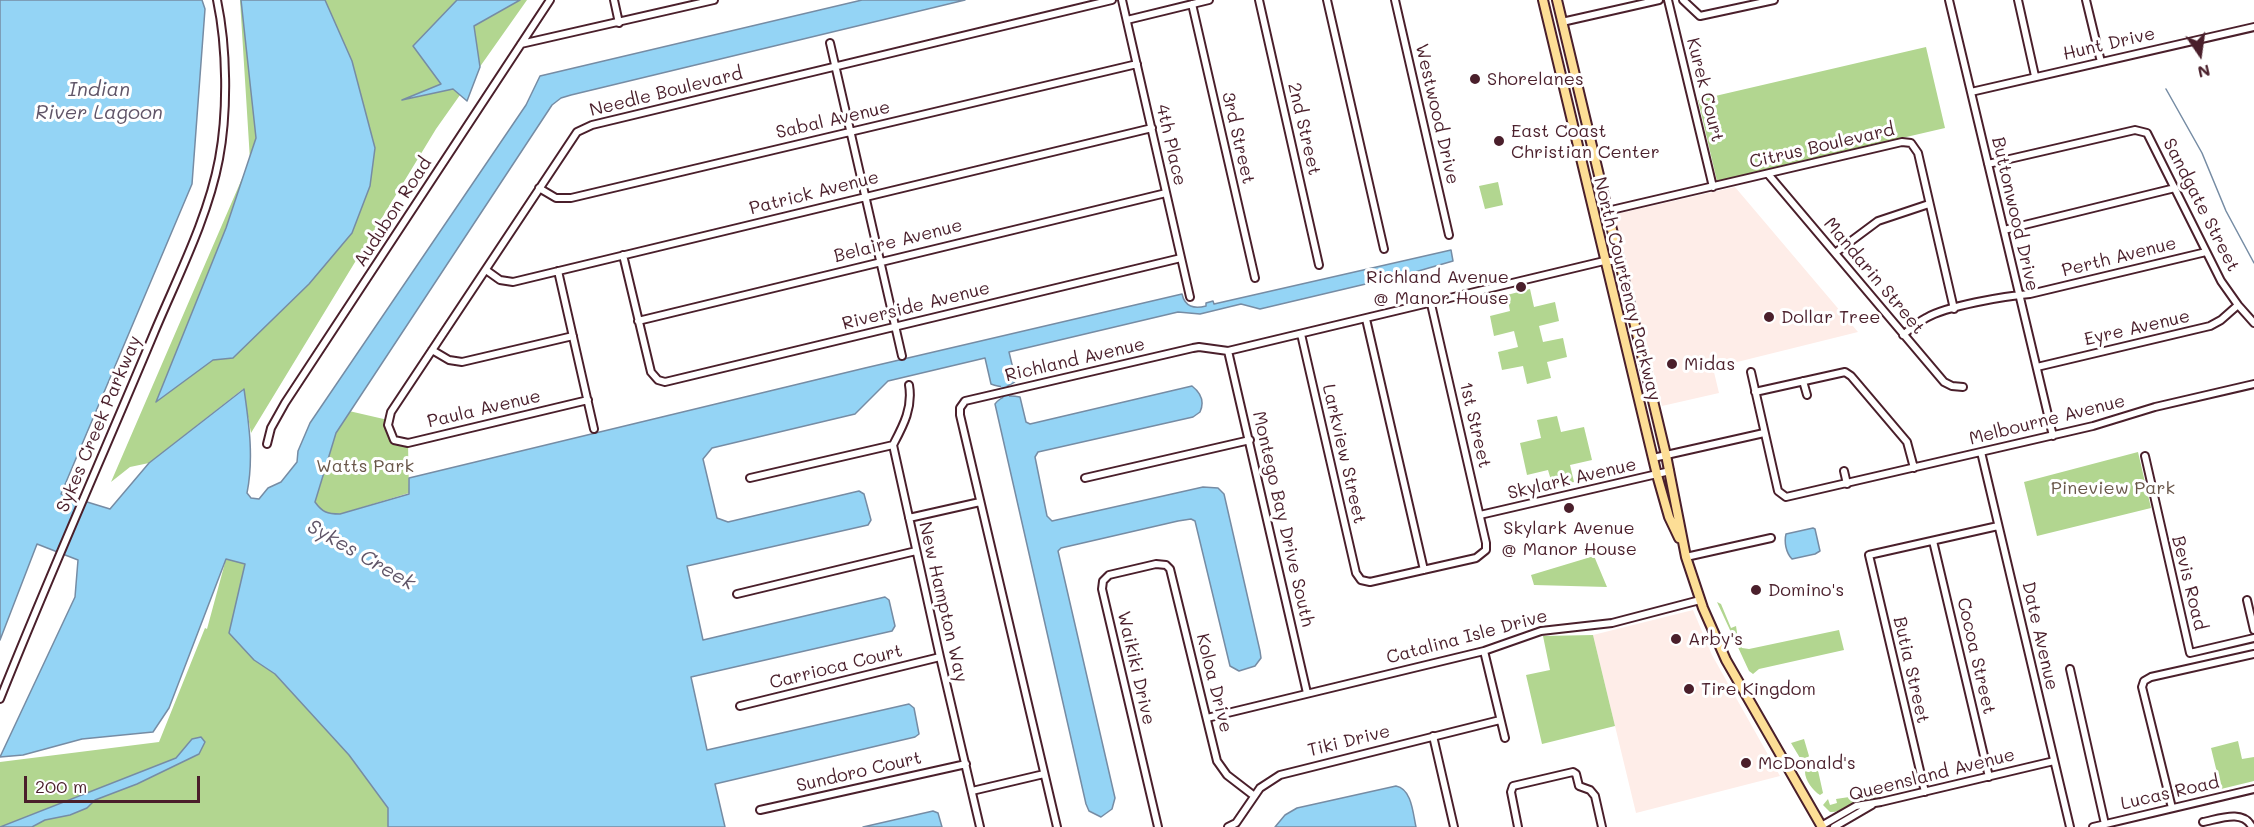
<!DOCTYPE html>
<style>
body{margin:0}
#map{position:relative;width:2254px;height:827px;overflow:hidden;background:#fff;font-family:Mali,sans-serif}
canvas{display:block}
.north{position:absolute;left:2170px;top:24px;width:60px;height:60px;-webkit-text-stroke:4px #fff;paint-order:stroke;rotate:167deg;font-size:16px;font-weight:700;line-height:24px;text-align:center;color:#4a1f2b}
.north::after{content:'';display:block;margin:auto;width:21px;height:27px;background:#4a1f2b;clip-path:polygon(50% 0,100% 100%,50% 72%,0 100%)}
.scale{position:absolute;left:24px;top:776px;width:176px;height:27px;box-sizing:border-box;border:3px solid #4a1f2b;border-top:0;padding-left:8px;font-size:18px;line-height:21px;white-space:nowrap;color:#4a1f2b;-webkit-text-stroke:4px #fff;paint-order:stroke}
</style>
<div id="map">
<canvas width="2254" height="827"></canvas>
<div class="north">N</div>
<div class="scale">200 m</div>
</div>
<script>
const g = document.querySelector('canvas').getContext('2d');
g.lineJoin = 'round';
function fillPath(path, color) {
  g.fillStyle = color;
  g.fill(path, 'evenodd');
}
function stroke(path, color, width, dash) {
  g.strokeStyle = color;
  g.lineWidth = width;
  g.lineCap = dash ? 'butt' : 'round';
  g.setLineDash(dash || []);
  g.stroke(path);
}
function write(font, color, halo, rows, align = 'center') {
  g.font = font + ' Mali,sans-serif';
  g.lineWidth = 6;
  g.setLineDash([]);
  g.textBaseline = 'middle';
  g.strokeStyle = halo;
  g.fillStyle = color;
  for (const [text, x, y, turn = 0] of rows) {
    g.save();
    g.translate(x, y);
    g.rotate((+turn || 0) * Math.PI / 180);
    g.textAlign = isNaN(turn) ? turn : align;
    if (halo) g.strokeText(text, 0, 0);
    g.fillText(text, 0, 0);
    g.restore();
  }
}
const built = new Path2D(`
 M 1735,187 L 1858,332 L 1713,368 L 1719,393 L 1662,406 L 1615,219 L 1616,214 Z
 M 1693,610 L 1712,655 L 1780,776 L 1636,813 L 1593,635 Z`);
const green = new Path2D(`
 M 240,0 L 527,0 L 436,129 L 251,433 L 243,389 L 149,463 L 130,467 L 111,482 L 250,160 Z
 M 1926,47 L 1945,128 L 1717,181 L 1698,100 Z
 M 1498,182 L 1503,205 L 1485,209 L 1479,186 Z
 M 1530,289 L 1534,307 L 1555,302 L 1559,321 L 1539,326 L 1543,342 L 1563,338 L 1567,357 L 1547,362 L 1551,378 L 1527,384 L 1523,366 L 1502,370 L 1498,352 L 1518,347 L 1514,331 L 1494,336 L 1490,316 L 1510,311 L 1507,295 Z
 M 349,411 L 388,420 L 392,438 L 408,443 L 409,493 L 340,514 C 327,514 322,512 315,502 L 336,433 Z
 M 1557,416 L 1561,432 L 1584,427 L 1592,460 L 1570,465 L 1574,482 L 1553,487 L 1548,470 L 1527,475 L 1520,443 L 1541,438 L 1537,420 Z
 M 2138,452 L 2151,508 L 2037,536 L 2024,482 Z
 M 1594,556 L 1607,587 L 1534,585 L 1531,575 Z
 M 226,559 L 246,563 L 254,660 L 275,674 L 349,755 L 388,808 L 388,827 L 0,827 L 0,762 L 159,742 L 205,628 L 207,629 Z
 M 1717,602 L 1721,604 L 1731,628 L 1736,626 L 1738,639 L 1742,648 L 1749,649 L 1839,630 L 1844,650 L 1759,669 L 1753,674 L 1749,671 Z
 M 1593,635 L 1615,726 L 1542,744 L 1526,675 L 1550,670 L 1543,636 Z
 M 1804,739 L 1809,756 L 1803,763 L 1791,743 Z
 M 2238,741 L 2242,759 L 2254,757 L 2254,781 L 2221,789 L 2211,748 Z
 M 1812,764 L 1813,767 L 1817,766 L 1823,793 L 1820,795 C 1813,791 1805,780 1805,772 Z
 M 1869,794 L 1876,797 C 1870,804 1866,800 1858,802 C 1847,804 1841,813 1830,812 L 1823,805 L 1828,799 L 1830,805 L 1837,803 L 1836,799 Z`);
const water = new Path2D(`
 M 0,0 L 202,0 L 205,9 L 192,184 L 61,494 L 110,509 L 149,463 L 244,389 C 249,424 254,458 247,493 L 251,498 L 259,499 L 268,488 L 281,482 L 297,462 L 298,451 L 310,423 L 526,105 L 540,76 L 862,0 L 965,0 L 571,95 L 561,98 L 552,105 L 336,433 L 315,502 C 322,512 327,514 340,514 L 409,494 L 409,478 L 865,368 L 1182,294 C 1185,307 1194,309 1206,306 L 1206,303 L 1213,301 L 1214,304 L 1451,250 L 1453,261 L 1408,274 L 1260,309 L 1241,304 L 1200,314 L 1178,312 L 1009,352 L 1016,381 C 1007,388 1002,388 991,384 L 985,358 L 888,381 L 855,414 L 712,448 L 703,459 L 717,518 L 728,522 L 859,491 L 864,494 L 871,520 L 868,525 L 687,566 L 703,640 L 885,597 L 889,600 L 895,626 L 892,631 L 691,677 L 707,750 L 909,704 L 914,708 L 919,734 L 915,737 L 715,784 L 725,827 L 388,827 L 388,808 L 349,755 L 275,674 L 254,660 L 229,633 L 245,564 L 226,559 L 169,708 L 153,732 L 82,739 L 23,755 L 0,757 L 75,597 L 78,560 L 37,544 L 0,640 Z
 M 241,0 L 325,0 L 352,61 L 375,148 L 370,186 L 352,233 L 309,284 L 233,358 L 213,360 L 156,402 L 226,228 L 256,138 Z
 M 457,0 L 520,0 L 474,26 L 480,67 L 467,101 L 453,89 L 402,100 L 441,84 L 413,46 Z
 M 1192,386 C 1201,393 1205,401 1200,412 L 1193,417 L 1038,452 L 1035,457 L 1047,516 L 1052,521 L 1203,487 L 1218,488 L 1224,494 L 1260,651 L 1261,658 L 1255,666 L 1239,671 L 1230,666 L 1195,521 L 1191,519 L 1178,521 L 1061,548 L 1058,551 L 1115,798 L 1112,809 L 1101,817 L 1089,811 L 1086,804 L 995,404 C 1002,395 1010,395 1020,397 L 1026,422 L 1030,424 Z
 M 1813,528 L 1815,529 L 1820,551 L 1815,554 L 1792,559 C 1786,553 1784,542 1786,534 Z
 M 201,737 L 205,742 L 199,754 L 137,784 L 95,800 L 87,808 L 70,815 L 45,820 L 32,827 L 0,827 L 176,758 L 192,739 Z
 M 1396,786 C 1412,789 1413,814 1416,827 L 1275,827 L 1285,815 L 1297,808 Z
 M 933,811 L 938,813 L 942,827 L 863,827 Z`);
const stream = new Path2D(`
 M 2166,89 L 2202,153 L 2226,211 L 2254,263`);
const canal = new Path2D(`
 M 1004,387 L 1006,396`);
const minor = new Path2D(`
 M 614,0 L 619,23
 M 1122,0 L 1190,297
 M 1259,0 L 1319,265
 M 1327,0 L 1384,249
 M 1395,0 L 1449,235
 M 1668,0 L 1713,187
 M 1683,0 L 1700,16 L 1774,0
 M 1949,0 L 2053,436
 M 2018,0 L 2035,76
 M 2086,0 L 2101,62
 M 1192,4 L 1255,278
 M 1127,20 L 1209,0
 M 1562,22 L 1659,0
 M 830,43 L 902,356
 M 521,44 L 714,0
 M 1971,92 L 2254,27
 M 1988,164 L 2135,130 L 2147,133 L 2221,281 L 2238,305 L 2254,323
 M 1768,174 L 1944,382 L 1952,386 L 1963,387
 M 539,188 L 556,198 L 571,198 L 1137,64
 M 1607,211 L 1902,142 L 1911,143 L 1918,153 L 1954,309
 M 2004,230 L 2175,188
 M 1835,253 L 1878,221 L 1929,204
 M 623,255 L 651,372 L 658,380 L 665,382 L 1181,258
 M 486,270 L 500,280 L 513,282 L 1152,128
 M 558,271 L 594,429
 M 1366,319 L 1424,570
 M 638,321 L 1166,193
 M 1301,334 L 1356,573 L 1361,580 L 1370,582 L 1476,558 L 1486,550 L 1486,543 L 1431,304
 M 1903,335 C 1910,329 1918,322 1926,318 C 1946,306 2005,296 2030,294 L 2206,252
 M 432,350 L 449,360 L 462,362 L 573,336
 M 1228,351 L 1307,693
 M 2037,367 L 2210,326 L 2221,320 L 2238,305
 M 1751,372 L 1778,491 L 1786,497 L 2093,426 L 2155,407 L 2254,384
 M 1803,381 L 1807,395
 M 909,385 C 913,408 903,426 893,445 L 940,657 L 980,827
 M 1755,392 L 1845,372 L 1851,376 L 1907,442 L 1914,468
 M 588,400 L 408,443 L 394,440 L 388,425 L 391,412 L 577,132 L 592,125 L 1112,0
 M 267,444 L 271,428 L 285,403 L 550,0
 M 1981,452 L 2070,827
 M 2145,456 L 2190,653 L 2254,638
 M 1653,458 L 1764,433
 M 1844,471 L 1847,484
 M 750,478 L 893,445
 M 1085,478 L 1250,440
 M 1480,515 L 1670,471
 M 909,518 L 980,502
 M 1933,541 L 1989,777
 M 1686,557 L 1771,538
 M 737,594 L 916,551
 M 2247,600 L 2254,630
 M 1484,651 L 1505,738
 M 2070,669 L 2105,824
 M 0,699 C 49,576 103,455 154,333 C 177,278 208,218 219,159 C 228,111 227,47 217,0
 M 740,706 L 940,657
 M 1207,718 L 1484,651 L 1541,631 L 1612,623 L 1700,600
 M 1433,736 L 1454,827
 M 972,791 L 1044,774
 M 1925,792 L 1869,555 L 1998,526
 M 2172,808 L 2142,687 L 2144,681 L 2151,677 L 2254,654
 M 760,810 L 966,764
 M 2203,822 C 2219,819 2243,809 2252,827
 M 1821,826 L 1856,806 L 1881,802 L 2054,761
 M 1057,827 L 960,415 L 960,408 L 965,401 L 1193,348 L 1199,347 L 1228,351 L 1604,261 L 1619,261
 M 1158,827 L 1102,589 L 1103,581 L 1109,575 L 1156,564 L 1166,565 L 1170,569 L 1217,761 L 1227,775 L 1253,795
 M 1228,827 L 1236,823 L 1260,788 L 1280,775 L 1500,720
 M 1518,827 L 1511,792 L 1513,786 L 1573,772 L 1576,774 L 1579,786 L 1590,790 L 1595,796 L 1602,827
 M 1834,827 L 1872,805
 M 2093,827 L 2254,789`);
const major = new Path2D(`
 M 1543,0 L 1657,475 L 1669,517 L 1679,538
 M 1557,0 L 1666,455 L 1686,557 L 1703,608 L 1726,660 L 1822,827`);
const markers = [
 [1475,79,6,"#4a1f2b"],
 [1499,141,6,"#4a1f2b"],
 [1521,287,6,"#4a1f2b"],
 [1769,317,6,"#4a1f2b"],
 [1672,364,6,"#4a1f2b"],
 [1569,508,6,"#4a1f2b"],
 [1756,590,6,"#4a1f2b"],
 [1676,639,6,"#4a1f2b"],
 [1689,689,6,"#4a1f2b"],
 [1746,763,6,"#4a1f2b"]
];
const streetNames = [
 ["Hunt Drive",2109,44,-13],
 ["Kurek Court",1705,90,76],
 ["Needle Boulevard",666,92,-14],
 ["Westwood Drive",1437,114,77],
 ["Sabal Avenue",833,120,-13],
 ["2nd Street",1304,129,77],
 ["3rd Street",1238,138,77],
 ["4th Place",1171,145,77],
 ["Citrus Boulevard",1822,146,-13],
 ["Patrick Avenue",814,193,-14],
 ["Sandgate Street",2201,205,63],
 ["Audubon Road",393,212,-57],
 ["Buttonwood Drive",2015,214,77],
 ["Belaire Avenue",898,241,-14],
 ["Perth Avenue",2119,257,-14],
 ["Mandarin Street",1874,276,50],
 ["North Courtenay Parkway",1627,289,76],
 ["Riverside Avenue",916,306,-14],
 ["Eyre Avenue",2137,328,-13],
 ["Richland Avenue",1075,360,-13],
 ["Paula Avenue",484,409,-13],
 ["Melbourne Avenue",2047,420,-14],
 ["Sykes Creek Parkway",99,424,-67],
 ["1st Street",1475,425,77],
 ["Larkview Street",1344,454,77],
 ["Skylark Avenue",1572,479,-13],
 ["Montego Bay Drive South",1283,519,77],
 ["Bevis Road",2189,583,76],
 ["New Hampton Way",943,602,77],
 ["Date Avenue",2040,636,77],
 ["Catalina Isle Drive",1467,637,-15],
 ["Cocoa Street",1976,656,77],
 ["Carrioca Court",836,667,-14],
 ["Waikiki Drive",1136,668,77],
 ["Butia Street",1911,670,77],
 ["Koloa Drive",1214,683,76],
 ["Tiki Drive",1349,741,-14],
 ["Sundoro Court",859,772,-13],
 ["Queensland Avenue",1932,775,-14],
 ["Lucas Road",2170,793,-13]
];
const poiNames = [
 ["Shorelanes",1487,79],
 ["East Coast",1511,131],
 ["Christian Center",1511,152],
 ["Richland Avenue",1509,277,"right"],
 ["@ Manor House",1509,298,"right"],
 ["Dollar Tree",1781,317],
 ["Midas",1684,364],
 ["Skylark Avenue",1569,528,"center"],
 ["@ Manor House",1569,549,"center"],
 ["Domino's",1768,590],
 ["Arby's",1688,639],
 ["Tire Kingdom",1701,689],
 ["McDonald's",1758,763]
];
const parkNames = [
 ["Watts Park",365,466],
 ["Pineview Park",2113,488]
];
const waterNames = [
 ["Indian",99,90],
 ["River Lagoon",99,113],
 ["Sykes Creek",361,555,30]
];
fillPath(built, '#feede8');
fillPath(green, '#b2d690');
fillPath(water, '#94d4f5');
stroke(water, '#768ca4', 1.5);
stroke(stream, '#768ca4', 1.5);
stroke(canal, '#94d4f5', 6);
stroke(minor, '#4a1f2b', 10);
stroke(major, '#4a1f2b', 12);
stroke(minor, '#fff', 6);
stroke(major, '#fdde96', 8);
for (const [x, y, r, color] of markers) {
  const dot = new Path2D();
  dot.arc(x, y, r, 0, 2 * Math.PI);
  g.fillStyle = color;
  g.fill(dot);
  stroke(dot, '#fff', 2);
}
write('18px', '#4a1f2b', '#fff', streetNames);
write('18px', '#4a1f2b', '#fff', poiNames, 'left');
write('18px', '#695649', '#fff', parkNames);
write('italic 20px', '#605568', '#fff', waterNames);
</script>
